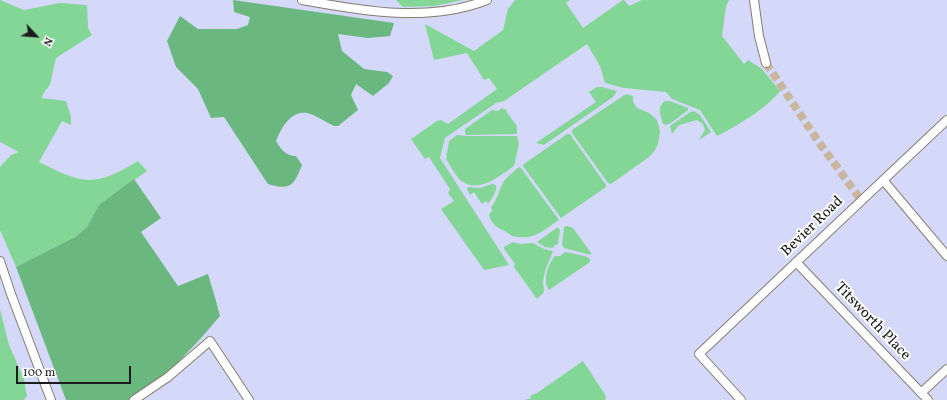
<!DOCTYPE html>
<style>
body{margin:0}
#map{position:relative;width:947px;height:400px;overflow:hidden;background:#f4ddc0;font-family:Vollkorn,serif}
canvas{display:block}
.north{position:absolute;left:16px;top:16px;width:40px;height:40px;-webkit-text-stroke:3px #fff;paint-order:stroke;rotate:116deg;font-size:11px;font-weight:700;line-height:16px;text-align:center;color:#1c1c1c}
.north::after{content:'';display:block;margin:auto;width:14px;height:18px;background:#1c1c1c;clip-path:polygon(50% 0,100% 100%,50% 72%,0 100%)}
.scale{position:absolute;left:16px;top:366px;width:115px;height:18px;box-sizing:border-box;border:2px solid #1c1c1c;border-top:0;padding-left:5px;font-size:12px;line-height:14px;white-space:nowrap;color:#1c1c1c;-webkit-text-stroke:3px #fff;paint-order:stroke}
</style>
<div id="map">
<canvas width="947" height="400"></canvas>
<div class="north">N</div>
<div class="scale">100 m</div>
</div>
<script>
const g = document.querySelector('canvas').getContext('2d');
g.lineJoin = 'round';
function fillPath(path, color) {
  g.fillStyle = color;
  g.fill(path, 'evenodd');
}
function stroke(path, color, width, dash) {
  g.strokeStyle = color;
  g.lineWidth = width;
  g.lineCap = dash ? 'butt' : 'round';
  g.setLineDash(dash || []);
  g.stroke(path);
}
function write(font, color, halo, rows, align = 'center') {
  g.font = font + ' Vollkorn,serif';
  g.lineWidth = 4;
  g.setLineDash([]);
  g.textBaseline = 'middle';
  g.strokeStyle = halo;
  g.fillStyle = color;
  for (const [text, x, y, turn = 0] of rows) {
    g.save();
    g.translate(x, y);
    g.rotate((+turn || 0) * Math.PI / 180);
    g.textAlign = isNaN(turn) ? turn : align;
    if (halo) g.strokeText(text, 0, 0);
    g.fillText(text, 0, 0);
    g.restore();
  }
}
const built = new Path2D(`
 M 0,0 L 947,0 L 947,400 L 0,400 Z`);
const green = new Path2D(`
 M 0,0 L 24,10 L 60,3 L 87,5 L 88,28 L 92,35 L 56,58 L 50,85 L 45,91 L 41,98 L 66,101 L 71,117 L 71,125 L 62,121 L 39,162 C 83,184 94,188 138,161 L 147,171 L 99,205 L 87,227 L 75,237 L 16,267 L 0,230 L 0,167 L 11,155 L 19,152 L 0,142 Z
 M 396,0 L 463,0 L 434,6 L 403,7 Z
 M 515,0 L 570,0 L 566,3 L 583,28 L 623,0 L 624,0 L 629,6 L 642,0 L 729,0 L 726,6 L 722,36 L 744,64 L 748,60 L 762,69 L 780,91 C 767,108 737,126 717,136 L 700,110 L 672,99 L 666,92 L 624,88 L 605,83 L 600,66 L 587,44 L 504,101 L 496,103 L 445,138 L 440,158 L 509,265 L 484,270 L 441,209 L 454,201 L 448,193 L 450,189 L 429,157 L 425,159 L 411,139 L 437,121 L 441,120 L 448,124 L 497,89 L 489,78 L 484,80 L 467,53 L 434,60 L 425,24 L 474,51 L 503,30 L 508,9 Z
 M 597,87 L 602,87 L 617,91 L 613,97 L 544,145 L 536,143 L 596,102 L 589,92 Z
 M 626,94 L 633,96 L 633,102 L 637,108 L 649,113 L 657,120 L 660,131 L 658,144 L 655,150 L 649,157 L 611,184 L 608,183 L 572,133 L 572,130 Z
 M 665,101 L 670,101 L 688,108 L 688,110 L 671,123 L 666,125 L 663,124 C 661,115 656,108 665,101 Z
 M 502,108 L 507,110 L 506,111 L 517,126 L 517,134 L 466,135 L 465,132 L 465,129 L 492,110 L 498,111 Z
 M 694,111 L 700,115 L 711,132 L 699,140 L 705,130 L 703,124 L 697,120 L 679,125 L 672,134 L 670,126 L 690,112 Z
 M 567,134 L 570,134 L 606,185 L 606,187 L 561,218 L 523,166 L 524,164 Z
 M 457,135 L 467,136 L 517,136 L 519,144 L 514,166 C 501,175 480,193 463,182 C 457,179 450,165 446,159 L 449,141 Z
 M 519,167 L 521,168 L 559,220 C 542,231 534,241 512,236 C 503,228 494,230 489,215 L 492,210 L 491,207 C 498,199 499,189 504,181 C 508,176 514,171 519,167 Z
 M 492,184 L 496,185 C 497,191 492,199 488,204 L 486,201 L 482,204 L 474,192 L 470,195 L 467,189 L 468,187 L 480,188 Z
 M 567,226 L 573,228 L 591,253 L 591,255 L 564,248 L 562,245 L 564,227 Z
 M 558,227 L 560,230 L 558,244 L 555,245 L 553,248 L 545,247 L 537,242 Z
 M 513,242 L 520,244 L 533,243 L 544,249 L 553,251 L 545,271 L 543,282 L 544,292 L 537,299 L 514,267 L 515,264 L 504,249 L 504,247 Z
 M 565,252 L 585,256 L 590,259 L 590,262 L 549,290 C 542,281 548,264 555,256 L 560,256 Z
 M 0,309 L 9,345 L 24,379 L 27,396 L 24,400 L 0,400 Z
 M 583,361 L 604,393 L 606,397 L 605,400 L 525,400 L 531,398 L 530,396 L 537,393 Z`);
const forest = new Path2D(`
 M 233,0 L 394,23 L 390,36 L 368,38 L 338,34 L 342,51 L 364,69 L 387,72 L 393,76 L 389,83 L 373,96 L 356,84 L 351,95 L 358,110 L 338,126 L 334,126 C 327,123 314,114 307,113 C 291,110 281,128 276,141 C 281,149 285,156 296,156 L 302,165 C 294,185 291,191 268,184 L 224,117 L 211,118 L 198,89 L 176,67 L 167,41 L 180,16 L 198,29 L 237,29 L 248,25 L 250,17 L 234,12 Z
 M 134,179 L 161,218 L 141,232 L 178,286 L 208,274 L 216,301 L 220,316 L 202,337 L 167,374 L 129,400 L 66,400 L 16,267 L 75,237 L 87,227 L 99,205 Z`);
const minorTunnel = new Path2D(`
 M 766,63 L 818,141 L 861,200`);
const minor = new Path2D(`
 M 302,0 C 363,11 428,23 487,0
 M 754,0 L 759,36 L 766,63
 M 883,180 L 947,256
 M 0,261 L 11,294 L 51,400
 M 796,262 L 928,400
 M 921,393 L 947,369
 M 134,400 L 168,377 L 210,341 L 249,400
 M 741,400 L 699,354 L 947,120`);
const streetNames = [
 ["Bevier Road",813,227,-44],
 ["Titsworth Place",872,322,46]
];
fillPath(built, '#d4d8f9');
fillPath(green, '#84d697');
fillPath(forest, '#6bb780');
stroke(minorTunnel, '#c9b69f', 8, [8, 4]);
stroke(minor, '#887c6e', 10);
stroke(minor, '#fff', 8);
write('15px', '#1c1c1c', '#fff', streetNames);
</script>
